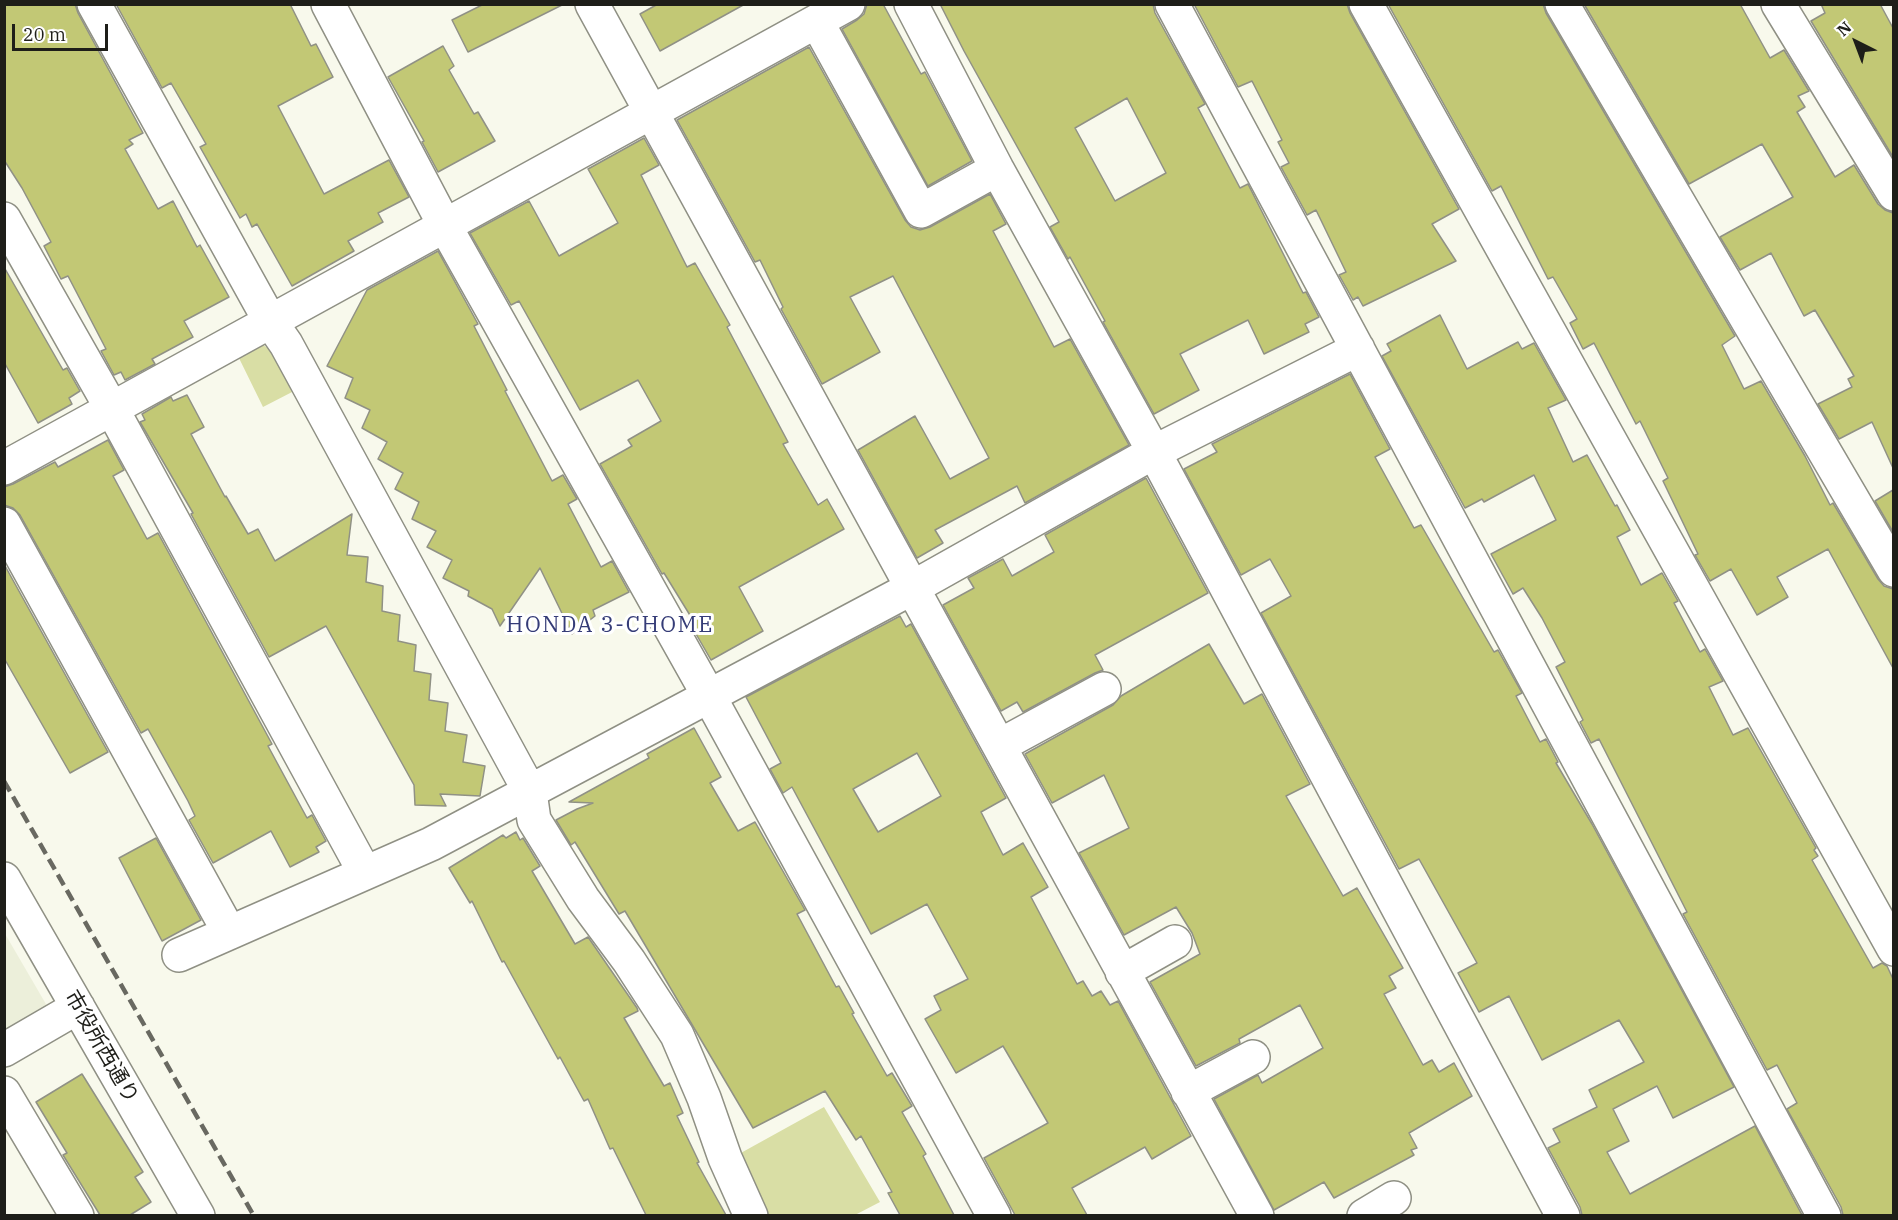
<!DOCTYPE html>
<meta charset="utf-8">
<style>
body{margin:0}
#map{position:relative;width:1898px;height:1220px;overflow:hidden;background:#f8f9ec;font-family:"IBM Plex Serif",serif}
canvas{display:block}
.frame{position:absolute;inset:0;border:6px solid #1e1e19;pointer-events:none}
.north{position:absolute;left:1826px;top:12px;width:60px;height:60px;-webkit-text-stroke:4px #fff;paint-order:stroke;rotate:318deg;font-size:16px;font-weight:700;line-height:24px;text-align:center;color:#1e1e19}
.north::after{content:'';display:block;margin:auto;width:21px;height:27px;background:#1e1e19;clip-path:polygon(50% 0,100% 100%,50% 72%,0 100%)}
.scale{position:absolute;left:12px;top:24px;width:96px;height:27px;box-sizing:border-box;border:3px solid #1e1e19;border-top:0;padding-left:8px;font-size:18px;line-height:21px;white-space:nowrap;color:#1e1e19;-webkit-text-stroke:4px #fff;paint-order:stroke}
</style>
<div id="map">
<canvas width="1898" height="1220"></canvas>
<div class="frame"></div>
<div class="north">N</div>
<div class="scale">20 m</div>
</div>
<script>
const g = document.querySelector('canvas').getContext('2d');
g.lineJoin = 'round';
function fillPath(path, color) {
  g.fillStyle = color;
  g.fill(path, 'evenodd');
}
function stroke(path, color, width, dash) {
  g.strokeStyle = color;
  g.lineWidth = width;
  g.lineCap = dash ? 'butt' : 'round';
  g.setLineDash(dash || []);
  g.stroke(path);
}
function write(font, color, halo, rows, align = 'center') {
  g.font = font + ' "IBM Plex Serif","Noto Sans JP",serif';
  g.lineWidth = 6;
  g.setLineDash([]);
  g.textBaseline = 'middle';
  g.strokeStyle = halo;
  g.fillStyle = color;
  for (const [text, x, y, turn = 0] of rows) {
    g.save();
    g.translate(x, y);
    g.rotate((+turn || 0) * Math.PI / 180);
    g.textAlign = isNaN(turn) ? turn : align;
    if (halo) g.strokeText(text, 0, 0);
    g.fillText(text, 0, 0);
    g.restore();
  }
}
const built = new Path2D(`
 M 4,932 L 50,1011 L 4,1035 Z`);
const green = new Path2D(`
 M 256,341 L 275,352 L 296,390 L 263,407 L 236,352 Z
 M 824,1107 L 880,1202 L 855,1215 L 769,1215 L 757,1196 L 739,1154 Z`);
const building = new Path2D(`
 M 4,4 L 75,4 L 78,13 L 143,133 L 129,140 L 133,144 L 125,149 L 158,209 L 173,201 L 197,247 L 200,245 L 229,297 L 184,321 L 193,337 L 152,359 L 155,364 L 125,380 L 121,372 L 114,375 L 101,351 L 106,349 L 68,276 L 61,279 L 44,246 L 51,242 L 22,188 L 4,160 Z
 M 116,4 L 290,4 L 311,46 L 316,44 L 333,77 L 278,106 L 324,194 L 389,160 L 409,197 L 378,213 L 383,222 L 348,241 L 354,251 L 292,286 L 257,224 L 252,227 L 246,214 L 240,218 L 200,147 L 206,144 L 171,83 L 162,88 Z
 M 484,4 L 564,4 L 468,52 L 452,20 Z
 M 658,4 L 745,4 L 660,51 L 640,14 Z
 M 867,4 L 883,4 L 921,74 L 925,72 L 972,161 L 928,186 L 842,29 L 857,20 L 864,14 Z
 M 940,4 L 1153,4 L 1155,13 L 1205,104 L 1198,108 L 1240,188 L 1248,184 L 1303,293 L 1306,292 L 1319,317 L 1305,324 L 1309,332 L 1264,354 L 1248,320 L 1180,354 L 1199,390 L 1154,414 L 1103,322 L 1105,321 L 1070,257 L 1068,259 L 1050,227 L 1059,222 L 964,51 ZM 1127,98 L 1166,173 L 1115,201 L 1075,128 Z
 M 1194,4 L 1347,4 L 1350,13 L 1459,209 L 1432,224 L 1456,261 L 1363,306 L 1358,297 L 1353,300 L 1339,275 L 1346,272 L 1316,210 L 1307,215 L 1281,167 L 1289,163 L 1278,142 L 1282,140 L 1252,81 L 1238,87 Z
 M 1388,4 L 1543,4 L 1546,13 L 1735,336 L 1722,345 L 1744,389 L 1761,381 L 1805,456 L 1830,505 L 1833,503 L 1878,579 L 1884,586 L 1893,589 L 1893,668 L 1828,549 L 1777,577 L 1788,597 L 1757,615 L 1731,569 L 1710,581 L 1695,555 L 1698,554 L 1663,481 L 1668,478 L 1640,421 L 1636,424 L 1594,343 L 1583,349 L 1570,323 L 1577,319 L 1553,277 L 1548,279 L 1501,186 L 1492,191 Z
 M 1584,4 L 1740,4 L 1770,58 L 1784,50 L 1809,91 L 1798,96 L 1805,107 L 1797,112 L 1835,177 L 1854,165 L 1878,204 L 1885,210 L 1893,213 L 1893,468 L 1872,422 L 1839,439 L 1818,404 L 1852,387 L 1848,379 L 1854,376 L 1815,310 L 1804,316 L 1771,253 L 1740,270 L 1720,237 L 1793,197 L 1762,144 L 1689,184 Z
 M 1821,4 L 1880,4 L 1893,28 L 1893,157 L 1811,21 L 1825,13 Z
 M 443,46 L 454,66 L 449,70 L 474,114 L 478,112 L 495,141 L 438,172 L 422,142 L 424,141 L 388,77 Z
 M 809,47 L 905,220 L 911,227 L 920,230 L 930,227 L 990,194 L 1006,224 L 993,231 L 1054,347 L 1070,339 L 1129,445 L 1025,503 L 1017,486 L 935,530 L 943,543 L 917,558 L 858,450 L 915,416 L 950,479 L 989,458 L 893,276 L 850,297 L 880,352 L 822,384 L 781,309 L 783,307 L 760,260 L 755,262 L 677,120 Z
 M 644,138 L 659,165 L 641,175 L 687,267 L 695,263 L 730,325 L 727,327 L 788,442 L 783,444 L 818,505 L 827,499 L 844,529 L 739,587 L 763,631 L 711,660 L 692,627 L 696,625 L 664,573 L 662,574 L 600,464 L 632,446 L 628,440 L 661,421 L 638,380 L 580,410 L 519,301 L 511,305 L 470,233 L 529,201 L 559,256 L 618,223 L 588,169 Z
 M 438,251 L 478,324 L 474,326 L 507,390 L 505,391 L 552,481 L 563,475 L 577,499 L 568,504 L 601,567 L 612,561 L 629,592 L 593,610 L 595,616 L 572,634 L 540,568 L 500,626 L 492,609 L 468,596 L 469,591 L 443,578 L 452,560 L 427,547 L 436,531 L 412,519 L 419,502 L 395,489 L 403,473 L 378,459 L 387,442 L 362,428 L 370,410 L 345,398 L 353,378 L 327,366 L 367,290 Z
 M 4,267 L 63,370 L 67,368 L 80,391 L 69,398 L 72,404 L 38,423 L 4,362 Z
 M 1440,315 L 1467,369 L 1518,342 L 1522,349 L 1534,343 L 1566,400 L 1548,408 L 1573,462 L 1587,455 L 1615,506 L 1617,505 L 1630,530 L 1617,537 L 1641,585 L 1662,573 L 1678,601 L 1674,603 L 1700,652 L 1705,649 L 1723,681 L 1709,687 L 1733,735 L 1748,728 L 1816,848 L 1814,850 L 1818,856 L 1812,860 L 1873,968 L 1882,963 L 1887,966 L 1893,979 L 1893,1215 L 1843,1215 L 1841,1207 L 1787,1109 L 1797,1103 L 1777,1065 L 1767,1070 L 1683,914 L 1687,912 L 1599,739 L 1591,743 L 1580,722 L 1583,720 L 1556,667 L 1565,662 L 1542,618 L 1523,588 L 1513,594 L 1491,554 L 1556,520 L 1534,475 L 1484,502 L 1482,499 L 1465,508 L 1382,356 L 1391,351 L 1387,344 Z
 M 1350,374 L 1390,449 L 1375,457 L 1414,528 L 1421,525 L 1494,652 L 1498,650 L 1522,693 L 1516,696 L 1540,742 L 1546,739 L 1558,762 L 1556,763 L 1592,824 L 1734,1087 L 1673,1118 L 1657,1086 L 1613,1109 L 1629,1141 L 1607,1152 L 1630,1194 L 1755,1126 L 1802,1215 L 1582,1215 L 1580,1207 L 1548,1148 L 1560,1142 L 1553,1129 L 1597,1107 L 1589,1090 L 1644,1062 L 1619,1020 L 1542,1060 L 1509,996 L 1479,1012 L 1458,973 L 1477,963 L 1419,859 L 1399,869 L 1261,613 L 1291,596 L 1270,559 L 1241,575 L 1184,469 L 1217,452 L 1212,444 Z
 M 187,395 L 204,427 L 191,434 L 225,497 L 226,496 L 248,534 L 258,529 L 275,561 L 352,514 L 347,555 L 368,557 L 366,582 L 383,586 L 382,611 L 400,615 L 398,641 L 416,645 L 414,671 L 431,674 L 429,700 L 448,703 L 445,731 L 467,735 L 463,762 L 485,766 L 480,796 L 440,794 L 446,806 L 415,805 L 414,785 L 326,626 L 269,657 L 191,514 L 193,513 L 140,422 L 145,420 L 142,414 L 171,397 L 173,401 Z
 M 108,440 L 124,470 L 113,476 L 147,539 L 158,533 L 272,744 L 268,746 L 307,818 L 312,815 L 326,841 L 316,847 L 319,852 L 290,867 L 271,831 L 213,863 L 189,820 L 195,816 L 188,801 L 148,729 L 141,733 L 20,515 L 13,508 L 4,505 L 4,487 L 13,484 L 55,462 L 58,467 Z
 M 1146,478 L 1208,593 L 1095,655 L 1103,670 L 1095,673 L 1023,712 L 1017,702 L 1001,711 L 943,605 L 974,588 L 968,578 L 1003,559 L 1012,576 L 1054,552 L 1045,535 Z
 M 1893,490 L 1893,532 L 1875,501 Z
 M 4,564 L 108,752 L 70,773 L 4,658 Z
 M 900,616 L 906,627 L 911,624 L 1006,798 L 981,812 L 1003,855 L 1023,843 L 1048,887 L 1031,897 L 1077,984 L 1083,981 L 1092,996 L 1101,991 L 1110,1005 L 1118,1001 L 1191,1136 L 1152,1159 L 1145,1147 L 1072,1188 L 1087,1215 L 1015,1215 L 984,1158 L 1048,1123 L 1003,1046 L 956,1073 L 925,1019 L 941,1010 L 934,996 L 968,979 L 927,904 L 871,934 L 792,787 L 783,793 L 770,769 L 781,763 L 746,697 ZM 917,753 L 941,796 L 878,832 L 853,789 Z
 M 1209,644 L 1244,704 L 1262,694 L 1310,784 L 1286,796 L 1343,896 L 1357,888 L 1403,968 L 1389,976 L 1396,988 L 1384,994 L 1423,1065 L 1432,1060 L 1439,1072 L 1454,1063 L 1472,1096 L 1409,1133 L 1417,1148 L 1411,1150 L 1414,1155 L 1334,1198 L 1324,1182 L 1274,1210 L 1214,1099 L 1258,1075 L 1262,1083 L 1323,1048 L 1300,1005 L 1239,1039 L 1240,1043 L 1196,1066 L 1150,982 L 1200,954 L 1192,933 L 1176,907 L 1124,935 L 1079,853 L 1129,828 L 1104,775 L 1052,803 L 1025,754 L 1113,705 L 1121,696 Z
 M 694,728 L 721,777 L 710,783 L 738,831 L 755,822 L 805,910 L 797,914 L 836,987 L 839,986 L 854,1013 L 852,1014 L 887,1076 L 892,1073 L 912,1106 L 902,1112 L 926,1154 L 923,1156 L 954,1215 L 900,1215 L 888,1193 L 892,1192 L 861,1136 L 856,1140 L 825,1091 L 753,1128 L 625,911 L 619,914 L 575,842 L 571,845 L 556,820 L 577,809 L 593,803 L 569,802 L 649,758 L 647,754 Z
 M 516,832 L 520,840 L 523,838 L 540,866 L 532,871 L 575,944 L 588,937 L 637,1008 L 638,1011 L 624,1018 L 664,1086 L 670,1083 L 683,1113 L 677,1116 L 699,1162 L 697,1163 L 726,1215 L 646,1215 L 613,1148 L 610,1149 L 588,1099 L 584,1101 L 560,1057 L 558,1059 L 504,961 L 502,962 L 472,901 L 470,903 L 449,868 L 503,835 L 506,838 Z
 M 156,838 L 201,920 L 162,941 L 119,858 Z
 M 82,1074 L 143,1172 L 135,1177 L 151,1202 L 130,1215 L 100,1215 L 63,1155 L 67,1153 L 36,1102 Z`);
const minor = new Path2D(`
 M 94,4 L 270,321 L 286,344 L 530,792 L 534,820 L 583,899 L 629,961 L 677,1035 L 704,1098 L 725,1158 L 751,1216
 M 328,4 L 445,226 L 709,696 L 994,1216
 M 592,4 L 1257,1216
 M 911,4 L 997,169 L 1154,452 L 1563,1216
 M 1172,4 L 1824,1216
 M 1366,4 L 1894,949
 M 1562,4 L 1894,570
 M 1778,4 L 1894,194
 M 817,22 L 921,211 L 997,169
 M 4,219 L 112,409 L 365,873
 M 4,468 L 848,4
 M 4,524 L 229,932
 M 999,746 L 1104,689
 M 4,879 L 198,1216
 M 179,955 L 431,844 L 912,588 L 1154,452 L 1358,349
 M 1122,972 L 1175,942
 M 4,1050 L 78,1007
 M 1188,1092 L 1253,1057
 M 4,1093 L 77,1216
 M 1364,1216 L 1394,1198`);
const rail = new Path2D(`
 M 4,781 L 254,1216`);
const streetNames = [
 ["市役所西通り",101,1047,60]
];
const neighbourhoodNames = [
 ["HONDA 3-CHOME",610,626]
];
fillPath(built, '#ecefda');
fillPath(green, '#d9dea5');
fillPath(building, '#c2c875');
stroke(building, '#909185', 1.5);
stroke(minor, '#8f9084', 36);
stroke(minor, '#fff', 33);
stroke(rail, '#696961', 4.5, [12, 6]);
write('21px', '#1e1e19', '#fff', streetNames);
g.letterSpacing = '1.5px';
write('22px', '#353c77', '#fff', neighbourhoodNames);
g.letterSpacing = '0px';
</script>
